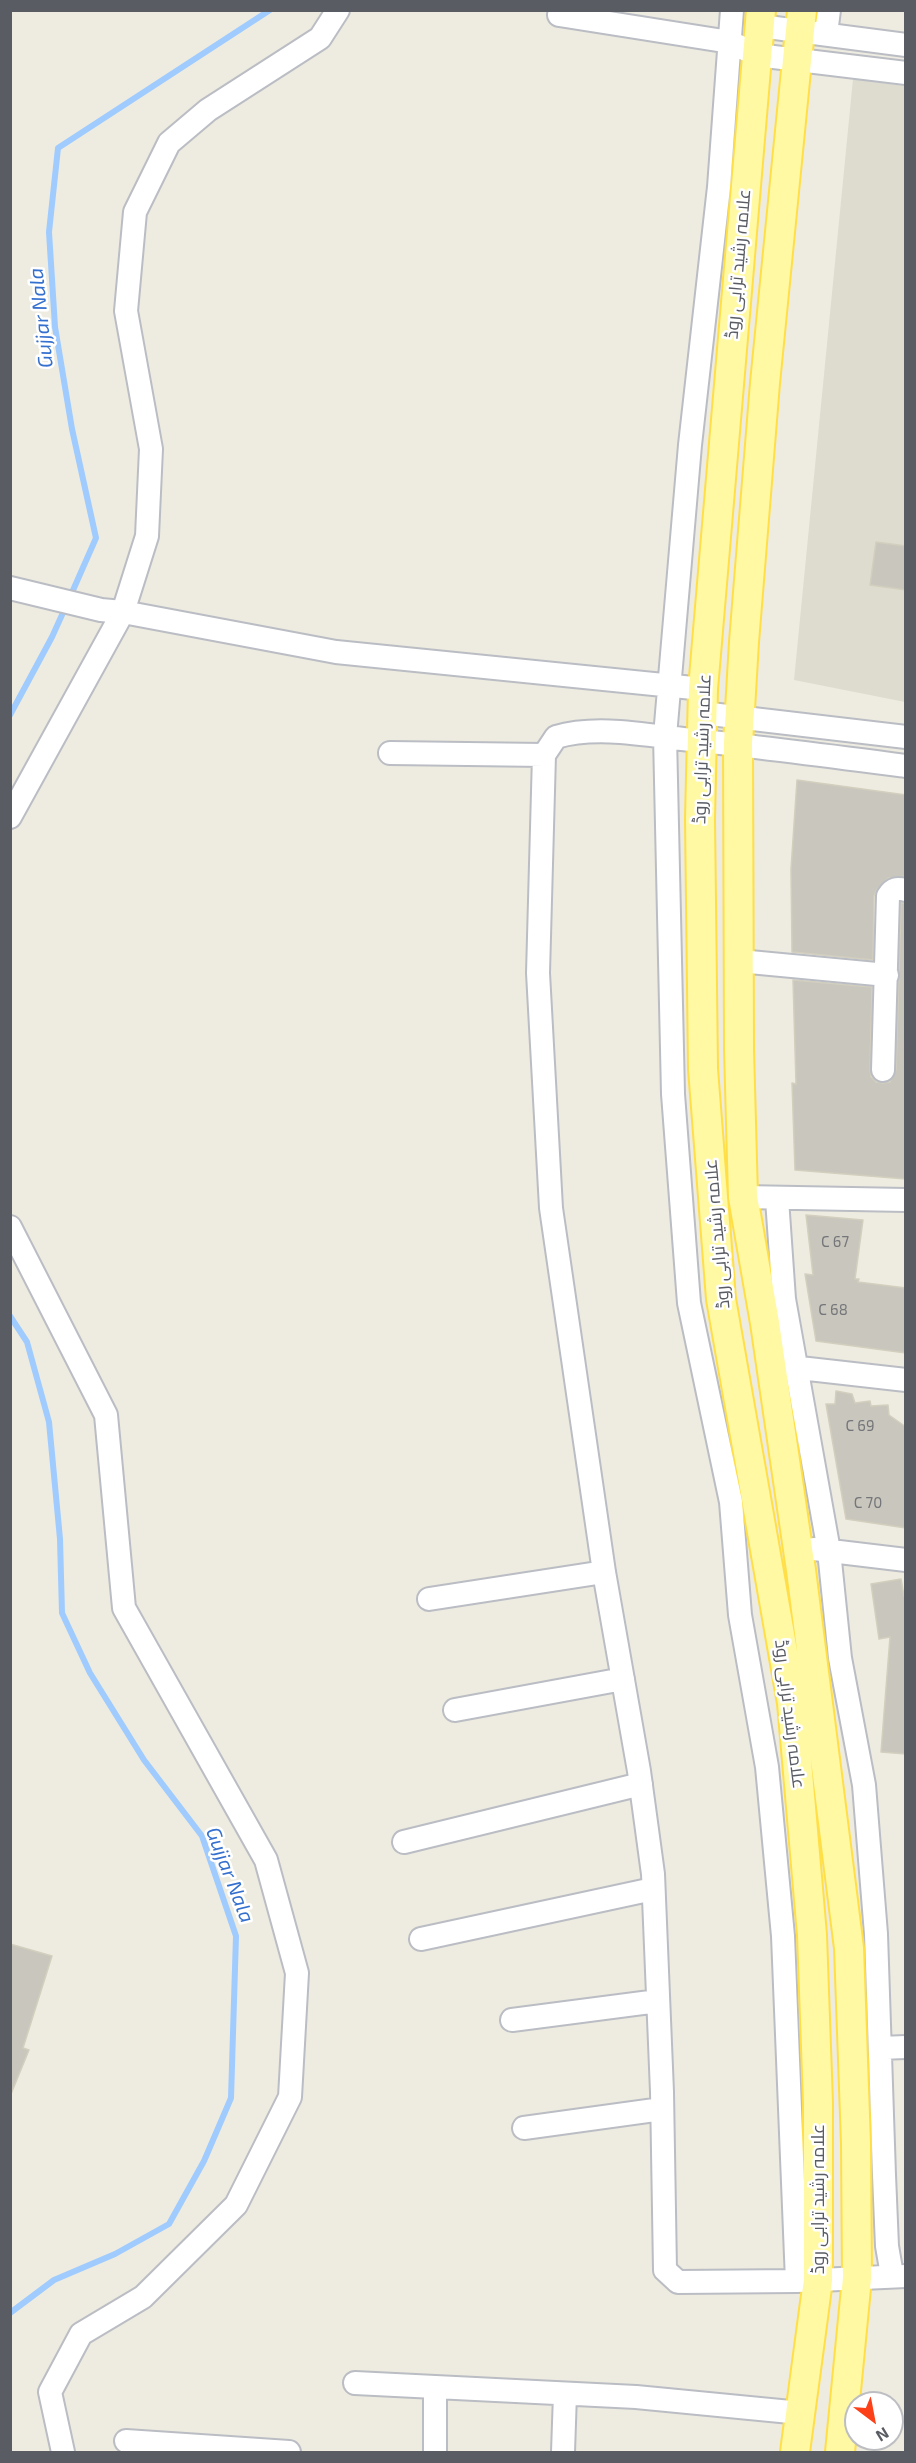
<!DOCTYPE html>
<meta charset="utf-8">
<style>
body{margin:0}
#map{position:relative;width:916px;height:2463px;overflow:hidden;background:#eeece0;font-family:"Exo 2",sans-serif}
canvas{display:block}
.frame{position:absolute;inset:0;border:12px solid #595c63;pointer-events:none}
.north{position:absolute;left:844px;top:2391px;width:60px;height:60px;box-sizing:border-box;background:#fff;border:2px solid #bdbec1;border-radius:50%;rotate:148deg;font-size:16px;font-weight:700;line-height:24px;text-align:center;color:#595c63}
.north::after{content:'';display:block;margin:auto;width:21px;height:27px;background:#fc4118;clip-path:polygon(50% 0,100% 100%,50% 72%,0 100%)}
</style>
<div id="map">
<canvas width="916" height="2463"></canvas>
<div class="frame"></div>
<div class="north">N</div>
</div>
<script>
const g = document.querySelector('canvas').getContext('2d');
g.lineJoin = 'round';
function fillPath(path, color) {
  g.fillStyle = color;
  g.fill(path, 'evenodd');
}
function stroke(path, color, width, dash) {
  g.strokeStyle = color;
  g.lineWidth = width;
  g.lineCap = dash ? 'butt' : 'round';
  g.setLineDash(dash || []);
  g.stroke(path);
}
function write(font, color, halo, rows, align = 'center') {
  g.font = font + ' "Exo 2",Cairo,sans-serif';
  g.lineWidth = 5;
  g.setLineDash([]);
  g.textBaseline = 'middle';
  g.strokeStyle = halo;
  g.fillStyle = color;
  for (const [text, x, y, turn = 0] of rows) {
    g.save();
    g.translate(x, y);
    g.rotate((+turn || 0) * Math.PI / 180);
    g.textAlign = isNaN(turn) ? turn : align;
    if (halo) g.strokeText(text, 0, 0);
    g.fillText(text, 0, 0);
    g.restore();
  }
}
const education = new Path2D(`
 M 853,79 L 905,86 L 905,702 L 794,680 Z`);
const stream = new Path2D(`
 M 70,597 L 96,538 L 72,429 L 55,327 L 49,232 L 58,148 L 270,10
 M 10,715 L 52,637 L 66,606
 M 10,1316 L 27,1342 L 49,1422 L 60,1539 L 62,1613 L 90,1673 L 144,1760 L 202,1836 L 236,1936 L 231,2098 L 204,2161 L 169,2224 L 115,2254 L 54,2280 L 10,2313`);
const building = new Path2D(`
 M 876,542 L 906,546 L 906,590 L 870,585 Z
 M 797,780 L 906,795 L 906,876 L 888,878 L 877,889 L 874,896 L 873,960 L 792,952 L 791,869 Z
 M 901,903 L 906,903 L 906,1179 L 795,1170 L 792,1083 L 796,1084 L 793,980 L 872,987 L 870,1070 L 871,1077 L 876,1082 L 883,1083 L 890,1082 L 896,1070 Z
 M 806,1215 L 863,1220 L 855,1279 L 859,1279 L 858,1282 L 906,1288 L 906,1353 L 816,1341 L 805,1274 L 813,1275 Z
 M 836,1391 L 852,1394 L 855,1403 L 870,1401 L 871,1406 L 888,1405 L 889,1415 L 906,1427 L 906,1528 L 846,1519 L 826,1404 L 835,1404 Z
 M 901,1579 L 904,1596 L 906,1596 L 906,1754 L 881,1752 L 890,1637 L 879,1639 L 871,1584 Z
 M 10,1944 L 52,1956 L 23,2048 L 29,2050 L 11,2094 Z`);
const minor = new Path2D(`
 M 560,10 L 559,15 L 730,42 L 757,55 L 906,73
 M 732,10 L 719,187 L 690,445 L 665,736 L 673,1094 L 689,1303 L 731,1502 L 740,1615 L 767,1767 L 783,1936 L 797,2281
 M 760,26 L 906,45
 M 826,34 L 829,10
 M 10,588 L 101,610 L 123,612 L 336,652 L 703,689
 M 702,713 L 906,737
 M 390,753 L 544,755
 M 906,766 C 837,757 769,748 701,741 C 655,737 600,724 556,737 L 544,755 L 538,973 L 551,1208 L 604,1572 L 639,1771 L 653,1874 L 662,2092 L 665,2270 L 678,2282 L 797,2281 L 906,2276
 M 10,817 L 123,612 L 147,536 L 151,449 L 126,311 L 135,212 L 169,143 L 208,110 L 320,38 L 338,10
 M 739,961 L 887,975
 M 883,1070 L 888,896 C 893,888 897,888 906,890
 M 743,1197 L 906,1200
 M 777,1199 L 784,1299 L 829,1551 L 840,1658 L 864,1785 L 876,1934 L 884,2175 L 887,2246 L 892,2275
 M 10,1227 L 106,1415 L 124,1608 L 266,1860 L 297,1973 L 290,2097 L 236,2205 L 143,2297 L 81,2334 L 50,2392 L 63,2452
 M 782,1366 L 906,1380
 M 814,1549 L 906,1560
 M 429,1599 L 604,1572
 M 455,1710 L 623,1679
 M 404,1842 L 641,1784
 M 421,1939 L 653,1889
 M 512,2020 L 658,2001
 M 880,2048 L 906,2047
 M 524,2128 L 662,2109
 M 355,2383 L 636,2397 L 801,2413
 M 435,2387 L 435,2452
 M 126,2441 L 289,2452
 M 563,2452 L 565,2394`);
const major = new Path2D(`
 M 761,10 L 703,689 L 700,819 L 703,1069 L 721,1299 L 792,1703 L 812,1935 L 818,2103 L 818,2280 L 795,2452
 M 802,10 L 765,383 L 744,642 L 738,743 L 739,1049 L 743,1197 L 765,1323 L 801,1570 L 849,1948 L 856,2144 L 857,2278 L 840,2452`);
const numberNames = [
 ["C 67",835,1242],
 ["C 68",833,1310],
 ["C 69",860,1426],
 ["C 70",868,1503]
];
const streetNames = [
 ["علامہ رشید ترابی روڈ",738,264,-85],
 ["علامہ رشید ترابی روڈ",702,749,-88],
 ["علامہ رشید ترابی روڈ",717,1234,-95],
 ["علامہ رشید ترابی روڈ",790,1714,83],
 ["علامہ رشید ترابی روڈ",818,2199,-90]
];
const waterNames = [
 ["Gujjar Nala",41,318,-96],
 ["Gujjar Nala",230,1875,69]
];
fillPath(education, '#dddccf');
stroke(stream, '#9fcbff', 6);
fillPath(building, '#c9c6bd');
stroke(building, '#d3cfbe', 1.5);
stroke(minor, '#bbbdc4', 26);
stroke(major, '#ffde48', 32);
stroke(minor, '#fff', 22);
stroke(major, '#fff9a4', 28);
write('15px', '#75767a', null, numberNames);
write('18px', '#595c63', '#fff', streetNames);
write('italic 20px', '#3570cf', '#fff', waterNames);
</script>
